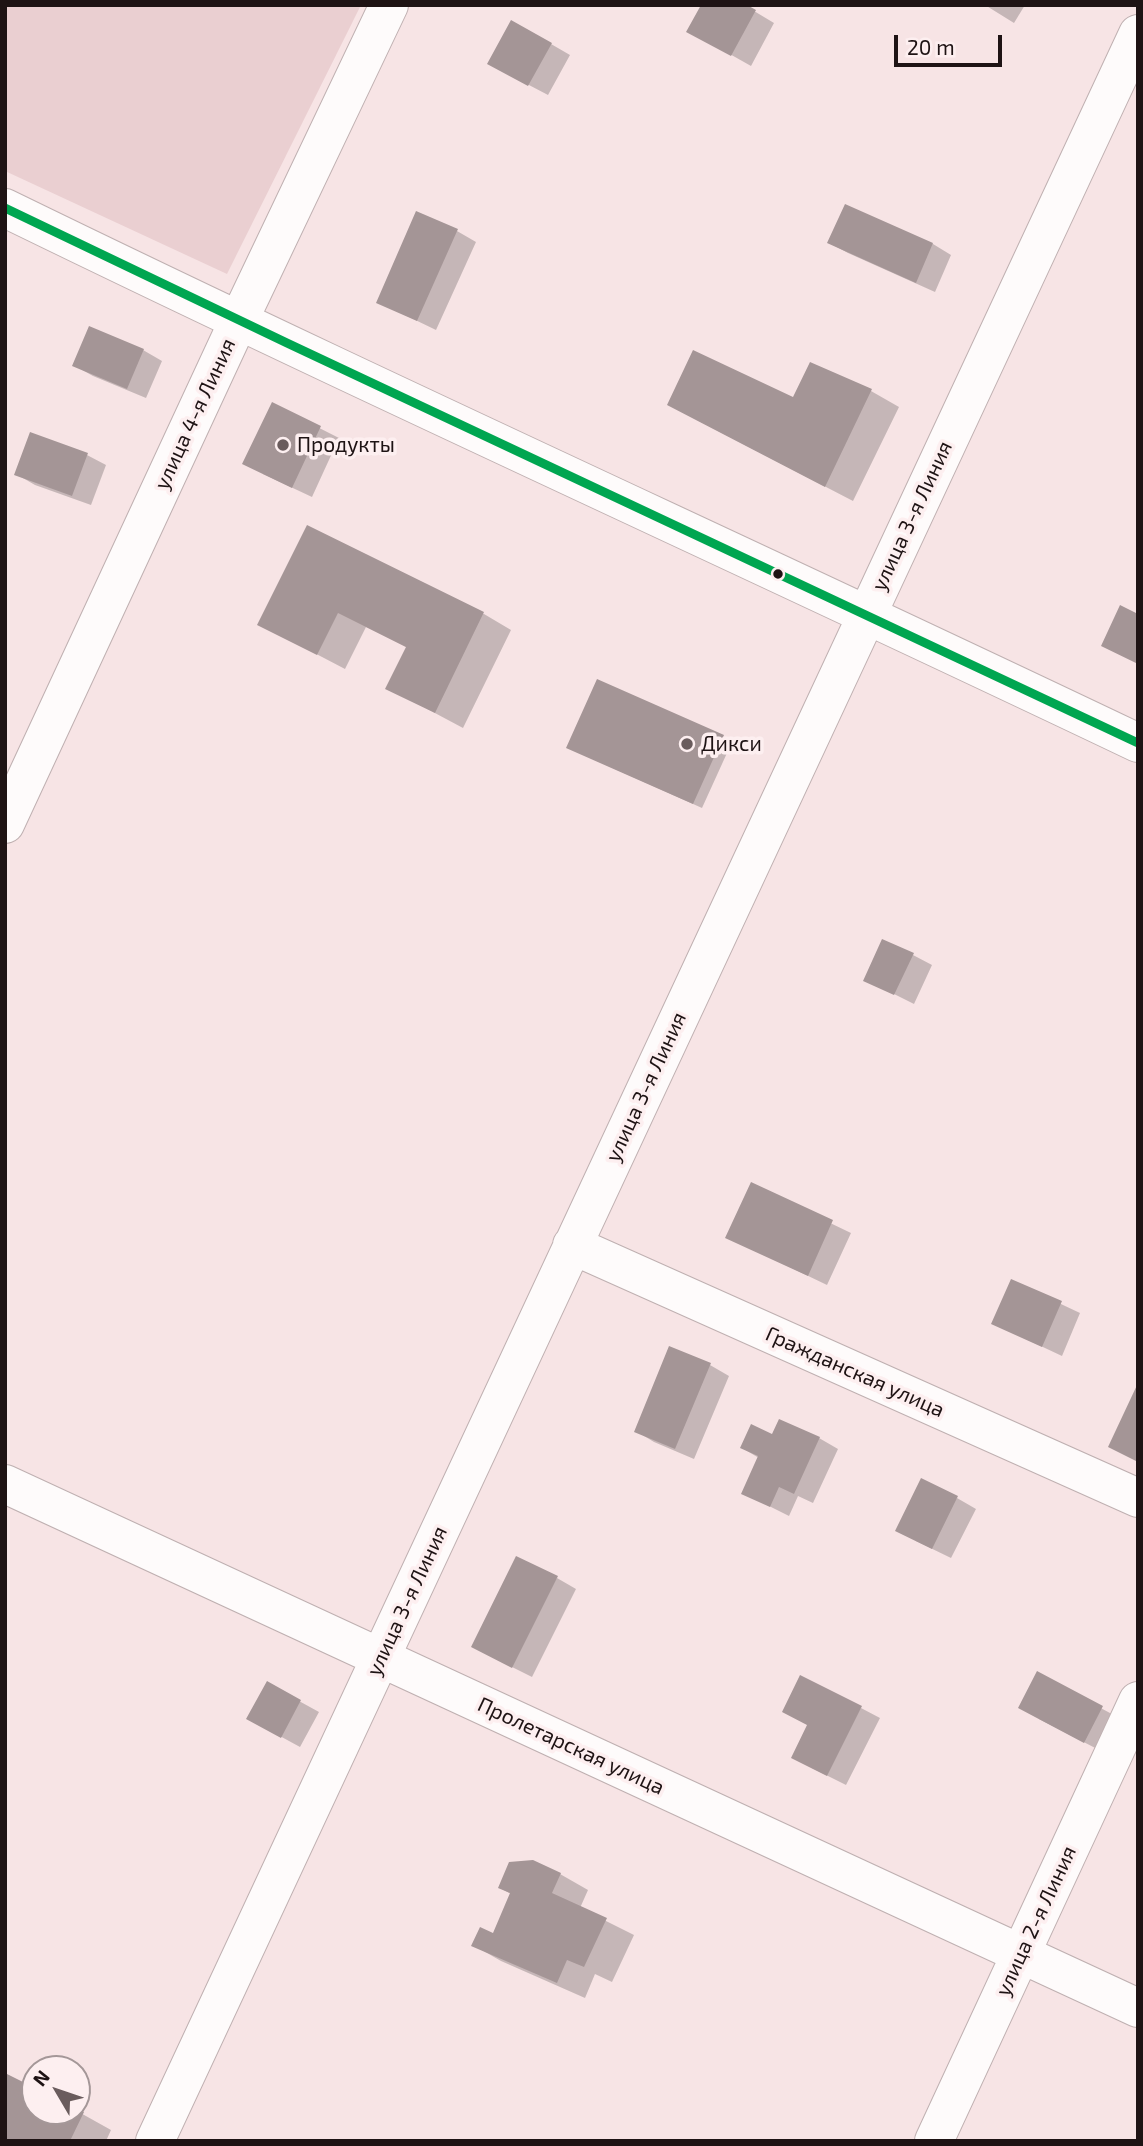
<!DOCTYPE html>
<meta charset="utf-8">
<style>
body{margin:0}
#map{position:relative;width:1143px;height:2146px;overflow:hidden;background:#f7e4e5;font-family:"Exo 2",sans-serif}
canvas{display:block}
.frame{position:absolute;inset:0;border:7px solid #1e1314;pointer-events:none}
.north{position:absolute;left:21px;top:2055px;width:70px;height:70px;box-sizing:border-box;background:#fdeff0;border:2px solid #a49798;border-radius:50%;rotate:309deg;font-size:19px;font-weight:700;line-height:28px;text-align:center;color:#1e1314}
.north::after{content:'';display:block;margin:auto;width:24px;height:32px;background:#6a5c5d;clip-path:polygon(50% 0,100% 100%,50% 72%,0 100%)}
.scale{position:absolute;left:894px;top:35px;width:108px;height:32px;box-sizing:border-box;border:4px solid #1e1314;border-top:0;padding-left:9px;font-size:21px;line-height:24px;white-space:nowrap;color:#1e1314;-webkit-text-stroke:5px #fdeff0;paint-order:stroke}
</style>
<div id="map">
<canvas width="1143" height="2146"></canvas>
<div class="frame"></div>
<div class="north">N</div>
<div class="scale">20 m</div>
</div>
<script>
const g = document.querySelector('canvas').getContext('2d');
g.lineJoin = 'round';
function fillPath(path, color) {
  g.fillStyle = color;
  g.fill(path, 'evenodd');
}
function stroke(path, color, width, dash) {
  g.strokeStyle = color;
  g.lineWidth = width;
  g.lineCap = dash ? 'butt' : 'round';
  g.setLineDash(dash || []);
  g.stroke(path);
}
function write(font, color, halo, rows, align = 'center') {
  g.font = font + ' "Exo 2",sans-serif';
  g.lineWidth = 7;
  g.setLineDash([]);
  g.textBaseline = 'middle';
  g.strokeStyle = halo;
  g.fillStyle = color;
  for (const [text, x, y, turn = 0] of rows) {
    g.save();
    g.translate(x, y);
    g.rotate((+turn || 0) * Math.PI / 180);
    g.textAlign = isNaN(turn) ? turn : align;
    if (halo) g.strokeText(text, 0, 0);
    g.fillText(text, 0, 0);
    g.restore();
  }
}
const green = new Path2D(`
 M 5,5 L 361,5 L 227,274 L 5,171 Z`);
const shadow = new Path2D(`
 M 744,5 L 774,23 L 751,66 L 689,31 Z
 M 985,5 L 1025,5 L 1014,23 Z
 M 551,44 L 570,55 L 548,95 L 508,74 Z
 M 846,206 L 933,244 L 951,255 L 935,292 L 848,253 L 829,243 Z
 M 457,231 L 476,242 L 436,330 L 378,302 Z
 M 143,350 L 162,361 L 146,398 L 93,376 L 75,366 Z
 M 811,364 L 871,391 L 899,407 L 853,501 L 697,420 L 794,400 Z
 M 272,404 L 339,438 L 312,497 L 263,474 Z
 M 87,455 L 106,465 L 91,505 L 35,485 L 16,474 Z
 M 308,527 L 484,614 L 511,630 L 463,728 L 388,688 L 408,648 L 366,627 L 345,669 L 259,624 Z
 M 723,737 L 732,742 L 702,808 L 568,748 Z
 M 913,955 L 932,965 L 914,1004 L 866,980 Z
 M 751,1185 L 851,1233 L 827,1285 L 727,1237 Z
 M 1012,1281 L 1080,1313 L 1062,1356 L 994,1324 Z
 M 710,1365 L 729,1376 L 694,1459 L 654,1442 L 636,1431 Z
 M 773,1436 L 819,1438 L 838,1449 L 813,1503 L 798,1496 L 789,1516 L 743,1493 L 759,1458 L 742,1448 Z
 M 957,1498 L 976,1509 L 951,1558 L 916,1541 Z
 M 557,1578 L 576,1589 L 532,1677 L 492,1657 Z
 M 1038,1674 L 1121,1719 L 1103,1752 L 1039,1719 Z
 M 268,1684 L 319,1712 L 300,1747 L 267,1729 Z
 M 861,1708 L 880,1718 L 846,1785 L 812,1768 Z
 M 560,1874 L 588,1890 L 580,1908 L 634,1935 L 612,1982 L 595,1974 L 585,1998 L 501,1961 L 473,1945 L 494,1935 L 511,1894 L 500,1888 Z
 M 35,2090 L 35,2111 L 77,2111 L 111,2130 L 106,2141 L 5,2141 Z`);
const building = new Path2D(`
 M 701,5 L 747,5 L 756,10 L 731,56 L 686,32 Z
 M 511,20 L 552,43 L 528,86 L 487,64 Z
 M 845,204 L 933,243 L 916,283 L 827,243 Z
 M 416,211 L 458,229 L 417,321 L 376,303 Z
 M 89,326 L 144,349 L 127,389 L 72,366 Z
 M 693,350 L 793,397 L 810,362 L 872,389 L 825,487 L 667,405 Z
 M 272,402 L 321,426 L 292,488 L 242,464 Z
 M 30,432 L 88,453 L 72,496 L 14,475 Z
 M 307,525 L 484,612 L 435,713 L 385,689 L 406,647 L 338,613 L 317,655 L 257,625 Z
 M 1120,605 L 1138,614 L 1138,664 L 1101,646 Z
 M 597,679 L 724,735 L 693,804 L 566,748 Z
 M 882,939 L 914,953 L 894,995 L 863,981 Z
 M 751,1182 L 833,1220 L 808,1276 L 725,1238 Z
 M 1011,1279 L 1062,1301 L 1042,1347 L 991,1324 Z
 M 669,1346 L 711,1363 L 675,1449 L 634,1432 Z
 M 1138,1383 L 1138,1462 L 1108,1447 Z
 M 779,1419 L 820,1437 L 794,1494 L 779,1487 L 770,1507 L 741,1494 L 758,1456 L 740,1448 L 751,1424 L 772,1434 Z
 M 921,1478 L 958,1496 L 932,1549 L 895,1531 Z
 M 516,1556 L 558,1576 L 512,1668 L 471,1647 Z
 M 1037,1671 L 1103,1706 L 1084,1743 L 1018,1708 Z
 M 800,1675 L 862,1706 L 827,1776 L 791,1758 L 807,1725 L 782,1712 Z
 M 267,1681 L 301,1700 L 281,1738 L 246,1719 Z
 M 533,1860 L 561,1873 L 552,1893 L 607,1918 L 584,1967 L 567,1960 L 557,1983 L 471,1946 L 480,1927 L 493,1933 L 510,1893 L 498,1888 L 509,1862 Z
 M 5,2073 L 35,2088 L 35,2111 L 77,2111 L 77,2109 L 84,2112 L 70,2141 L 5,2141 Z`);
const minor = new Path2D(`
 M 5,208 C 380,391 761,563 1138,743
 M 5,824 L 238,322 L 389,5
 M 572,1245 L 1138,1498
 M 5,1484 L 1138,2008
 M 155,2141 L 1138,34
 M 934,2141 L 1138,1701`);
const bus1 = new Path2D(`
 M 5,208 L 287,343 L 1138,743`);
const markers = [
 [283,445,7,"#6a5c5d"],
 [778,574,6,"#1e1314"],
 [687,744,7,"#6a5c5d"]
];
const streetNames = [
 ["улица 4-я Линия",195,414,-65],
 ["улица 3-я Линия",912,516,-65],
 ["улица 3-я Линия",646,1087,-65],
 ["Гражданская улица",855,1372,24],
 ["улица 3-я Линия",407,1601,-65],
 ["Пролетарская улица",571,1746,25],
 ["улица 2-я Линия",1036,1921,-65]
];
const poiNames = [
 ["Продукты",297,445],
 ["Дикси",701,744]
];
fillPath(green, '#eacfd1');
fillPath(shadow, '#0003');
fillPath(building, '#a49596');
stroke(minor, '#bfb0b1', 40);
stroke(minor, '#fefbfb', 38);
stroke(bus1, '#00a651', 9);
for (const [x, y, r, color] of markers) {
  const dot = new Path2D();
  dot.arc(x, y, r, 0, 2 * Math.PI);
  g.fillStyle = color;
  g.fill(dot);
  stroke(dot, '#fdeff0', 2.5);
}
write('21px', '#1e1314', '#fdeff0', streetNames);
write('21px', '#1e1314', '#fdeff0', poiNames, 'left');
</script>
